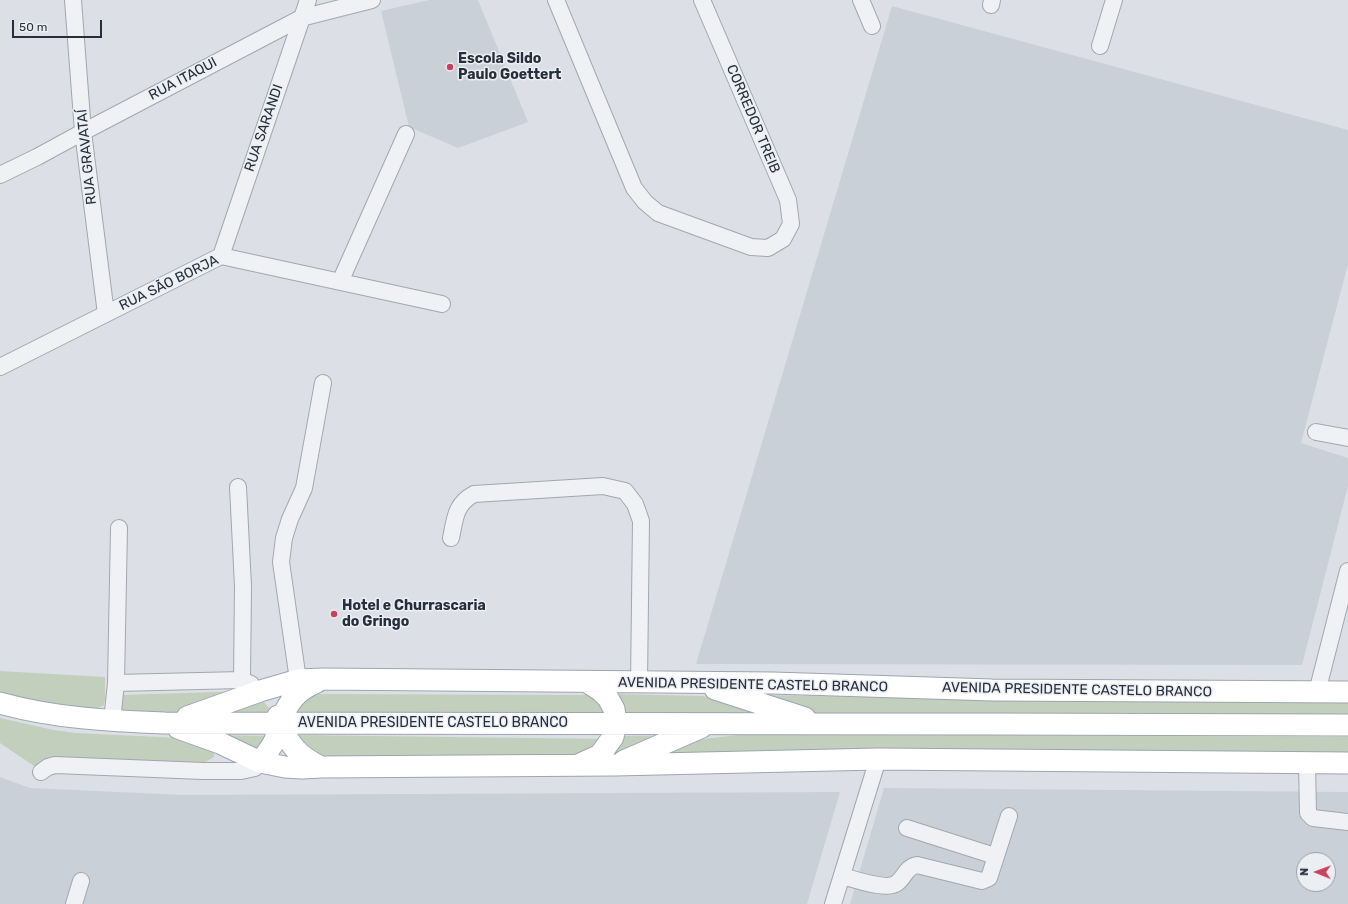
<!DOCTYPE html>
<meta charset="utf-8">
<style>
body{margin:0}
#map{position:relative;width:1348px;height:904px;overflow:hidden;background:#dce0e6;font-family:Rubik,sans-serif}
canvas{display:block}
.north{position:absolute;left:1296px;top:852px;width:40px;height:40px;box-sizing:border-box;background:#ebeff4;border:1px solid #9ca2aa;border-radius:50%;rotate:271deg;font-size:11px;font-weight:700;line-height:16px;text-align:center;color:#262f3b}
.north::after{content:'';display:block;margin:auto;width:14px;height:18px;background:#c9435e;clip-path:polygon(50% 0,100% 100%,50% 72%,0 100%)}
.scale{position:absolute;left:12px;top:20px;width:90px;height:18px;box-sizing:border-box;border:2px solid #262f3b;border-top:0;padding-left:5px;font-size:12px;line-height:14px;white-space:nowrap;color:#262f3b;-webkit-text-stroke:3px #ebeff4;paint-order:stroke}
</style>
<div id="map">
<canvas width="1348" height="904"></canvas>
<div class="north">N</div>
<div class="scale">50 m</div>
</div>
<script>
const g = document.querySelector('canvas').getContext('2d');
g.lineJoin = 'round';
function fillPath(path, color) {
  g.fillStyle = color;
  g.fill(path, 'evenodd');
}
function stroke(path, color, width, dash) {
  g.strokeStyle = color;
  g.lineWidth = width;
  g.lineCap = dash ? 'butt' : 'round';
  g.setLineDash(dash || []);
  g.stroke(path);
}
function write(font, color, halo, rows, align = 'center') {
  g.font = font + ' Rubik,sans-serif';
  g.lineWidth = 3;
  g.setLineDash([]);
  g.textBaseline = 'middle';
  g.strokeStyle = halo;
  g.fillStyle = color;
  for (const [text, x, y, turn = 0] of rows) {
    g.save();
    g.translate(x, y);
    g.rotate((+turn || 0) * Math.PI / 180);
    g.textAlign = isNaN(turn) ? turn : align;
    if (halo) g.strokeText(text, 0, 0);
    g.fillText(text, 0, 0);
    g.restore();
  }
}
const built = new Path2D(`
 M 429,0 L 478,0 L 528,122 L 458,148 L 409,127 L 381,11 Z
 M 892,6 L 1348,130 L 1348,264 L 1301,443 L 1348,458 L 1348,486 L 1302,665 L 696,664 Z
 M 0,777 L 30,788 L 184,795 L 840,792 L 807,904 L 0,904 Z
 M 884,788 L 1348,792 L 1348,904 L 850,904 ZM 1304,860 L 1328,860 L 1328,884 L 1304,884 Z`);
const green = new Path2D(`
 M 0,671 L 105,677 L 105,699 L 104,705 L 98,708 L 90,710 L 73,709 L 0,694 Z
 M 245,691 L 182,713 L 163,714 L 120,710 L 120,697 L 123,695 Z
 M 318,694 L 586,695 C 598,698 602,706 609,716 L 293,716 C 299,705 306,697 318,694 Z
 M 611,694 L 704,696 L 720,700 L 770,717 L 624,716 Z
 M 745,695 L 1348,700 L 1348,717 L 807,714 Z
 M 259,696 L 269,708 L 271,713 L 209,716 Z
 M 0,718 L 54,730 L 76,733 L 182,738 L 214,752 L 214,757 L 200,765 L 50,759 L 45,759 L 37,768 L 0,743 Z
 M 820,734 L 1348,737 L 1348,758 L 643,760 L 681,743 L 711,738 L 739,735 Z
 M 211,735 L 272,736 L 261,755 Z
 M 295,735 L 610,739 L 594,756 L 318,758 Z
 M 623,736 L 672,736 L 610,760 C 617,752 621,746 623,736 Z`);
const minor = new Path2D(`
 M 73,0 L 83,132 L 106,314
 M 556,0 L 634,188 L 645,202 L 658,213 L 751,247 L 768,248 L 783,239 L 791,224 L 788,200 L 702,0
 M 861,0 L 872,26
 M 991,5 L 992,0
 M 1100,46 L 1114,0
 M 0,175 L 37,157 L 83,132 L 301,18 L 372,0
 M 221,256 L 308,0
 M 340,282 L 406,134
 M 0,367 L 221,256 L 442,304
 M 1316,432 L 1348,438
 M 238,487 L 243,586 L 242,680
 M 451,538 C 455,519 455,504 474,494 L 603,486 L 625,491 L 635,504 L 641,521 L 639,682
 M 298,680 L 281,562 L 284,538 L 290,519 L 304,488 L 323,383
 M 116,683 L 242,680 L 251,684
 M 1317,692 L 1348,571
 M 112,721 L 116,683 L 119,528
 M 1307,762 L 1308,813 L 1313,818 L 1348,822
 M 41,772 L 48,767 L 55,765 L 203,771 L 241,771 L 255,768 L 260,762
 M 907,828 L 995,856
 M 842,876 C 854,879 887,891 897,883 C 905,877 906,867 917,865 L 982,881 L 989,878 L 1009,816
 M 74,904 L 81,881
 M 833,904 L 878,759`);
const major = new Path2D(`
 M 317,682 C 295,691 289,702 279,723 C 290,745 298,756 321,767
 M 715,689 L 805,718
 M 0,703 C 54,718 110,721 165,723 L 989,724 L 1348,725
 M 187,717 L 260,691 L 298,680 L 323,679 L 773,683 L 992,690 L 1348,692
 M 178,728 L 220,743 L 260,762 L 285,767 L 302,768 L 321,767 L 615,765 L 878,759 L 1348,763
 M 624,761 L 702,727
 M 260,762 C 271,748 282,734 278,716
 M 580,764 L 600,755 L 613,737 L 616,724 L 614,709 L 608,698 L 601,691 L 587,682`);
const markers = [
 [450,67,4,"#c9435e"],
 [334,614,4,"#c9435e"]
];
const poiNames = [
 ["Escola Sildo",458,59],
 ["Paulo Goettert",458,75],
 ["Hotel e Churrascaria",342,606],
 ["do Gringo",342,622]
];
const streetNames = [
 ["RUA ITAQUI",183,79,-28],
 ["CORREDOR TREIB",753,119,67],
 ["RUA SARANDI",264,128,-71],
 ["RUA GRAVATAÍ",87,157,-96],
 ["RUA SÃO BORJA",169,283,-26],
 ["AVENIDA PRESIDENTE CASTELO BRANCO",753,685,1],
 ["AVENIDA PRESIDENTE CASTELO BRANCO",1077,690,1],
 ["AVENIDA PRESIDENTE CASTELO BRANCO",433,723]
];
fillPath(built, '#cad0d7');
fillPath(green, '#c3cfbd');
stroke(minor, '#a2a7af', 18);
stroke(major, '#9ca5b1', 23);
stroke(minor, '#eff1f4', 16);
stroke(major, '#fff', 21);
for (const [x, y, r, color] of markers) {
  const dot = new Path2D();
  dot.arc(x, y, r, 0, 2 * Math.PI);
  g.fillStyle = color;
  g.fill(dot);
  stroke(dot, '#ebeff4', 1.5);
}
write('bold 14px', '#262f3b', '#ebeff4', poiNames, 'left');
write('14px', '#262f3b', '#ebeff4', streetNames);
</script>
